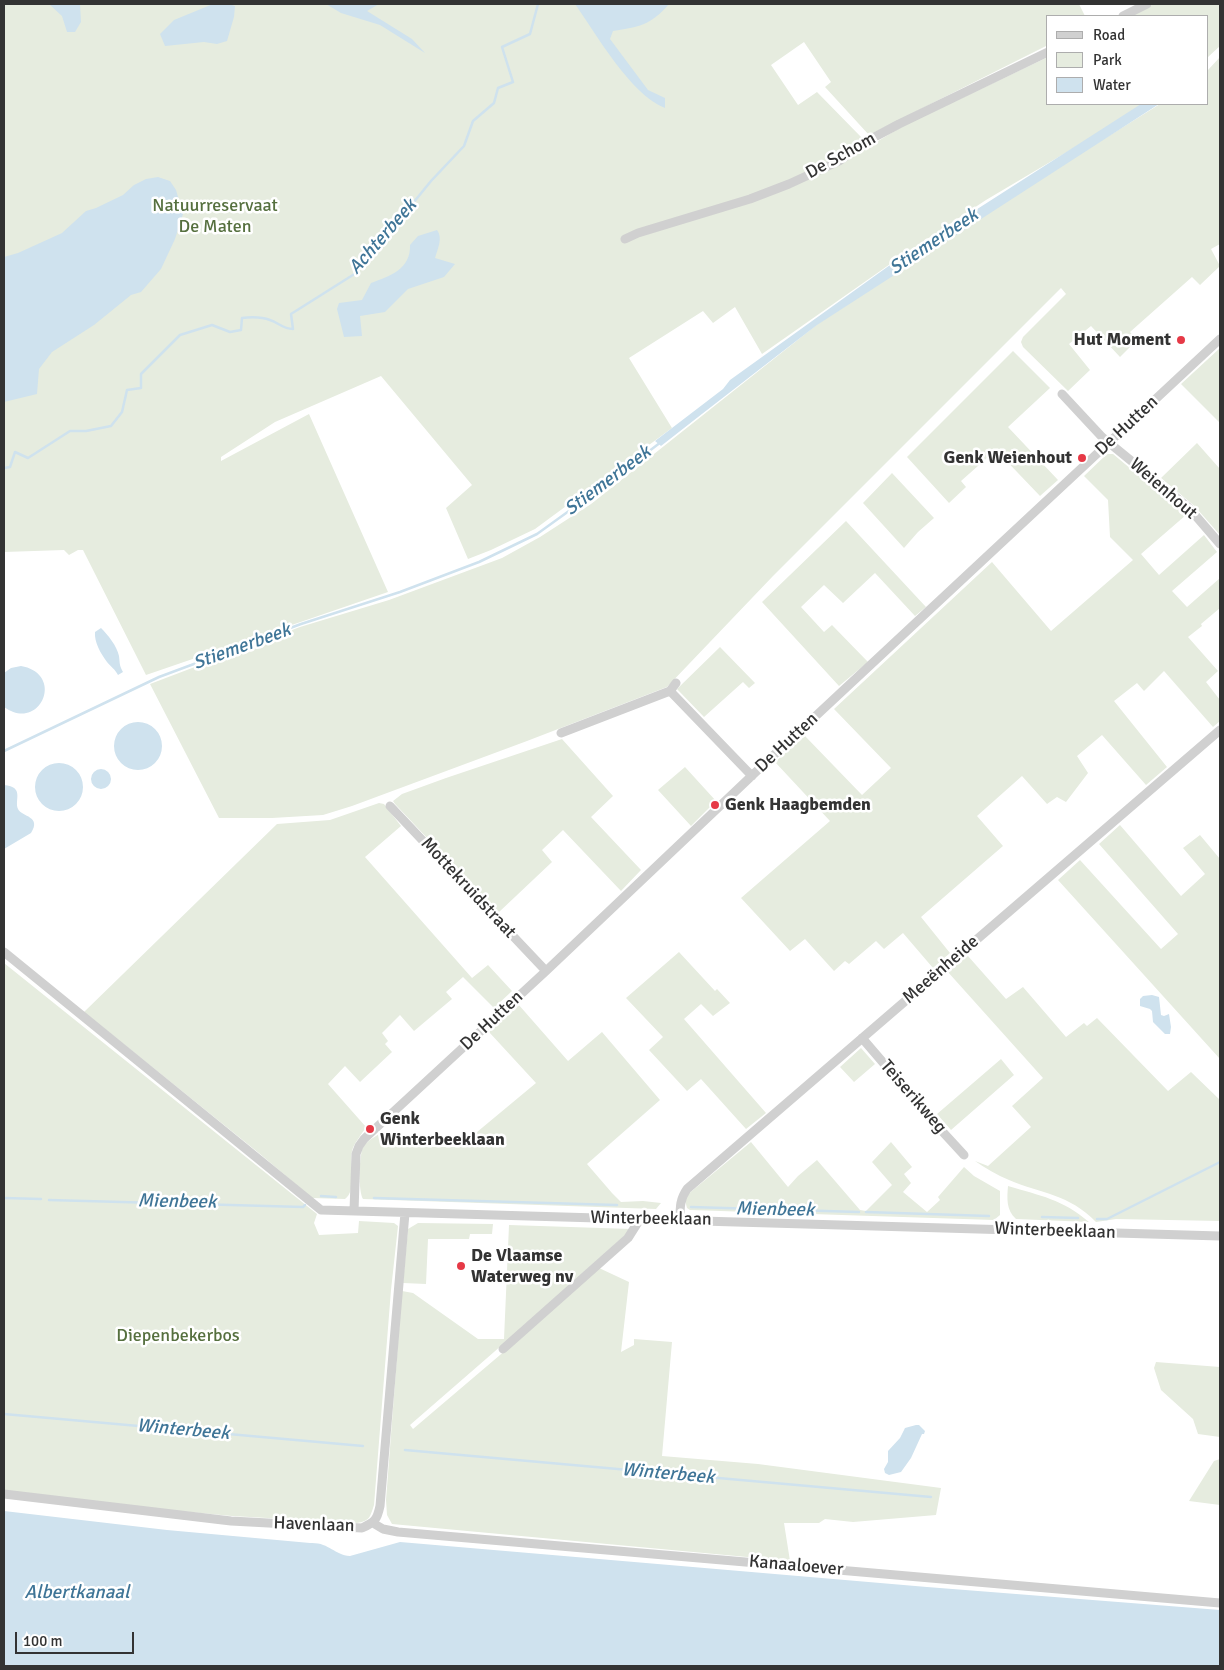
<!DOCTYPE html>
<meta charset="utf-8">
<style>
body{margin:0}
#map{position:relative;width:1224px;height:1670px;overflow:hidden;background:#fff;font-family:Signika,sans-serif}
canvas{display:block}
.frame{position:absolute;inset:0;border:5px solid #333;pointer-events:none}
.legend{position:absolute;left:1046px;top:15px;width:162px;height:90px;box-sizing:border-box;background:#fff;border:1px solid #adadad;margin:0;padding:6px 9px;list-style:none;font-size:15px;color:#333}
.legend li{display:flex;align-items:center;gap:10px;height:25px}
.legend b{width:25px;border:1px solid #adadad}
.scale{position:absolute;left:15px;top:1632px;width:119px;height:22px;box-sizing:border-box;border:2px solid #333;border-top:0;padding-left:6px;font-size:15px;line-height:18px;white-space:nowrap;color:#333;-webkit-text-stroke:4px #fff;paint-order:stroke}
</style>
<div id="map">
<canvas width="1224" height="1670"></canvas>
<div class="frame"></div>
<ul class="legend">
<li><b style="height:6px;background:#d0d0d0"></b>Road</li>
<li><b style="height:14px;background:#e6ecdf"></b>Park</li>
<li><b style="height:14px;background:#cfe2ee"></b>Water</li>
</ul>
<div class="scale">100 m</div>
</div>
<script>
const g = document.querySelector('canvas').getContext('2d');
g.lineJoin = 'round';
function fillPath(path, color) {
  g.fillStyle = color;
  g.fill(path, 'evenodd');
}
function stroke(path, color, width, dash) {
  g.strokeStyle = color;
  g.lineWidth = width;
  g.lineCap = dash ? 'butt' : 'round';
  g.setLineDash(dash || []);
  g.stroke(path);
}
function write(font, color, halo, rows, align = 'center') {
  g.font = font + ' Signika,sans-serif';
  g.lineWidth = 5;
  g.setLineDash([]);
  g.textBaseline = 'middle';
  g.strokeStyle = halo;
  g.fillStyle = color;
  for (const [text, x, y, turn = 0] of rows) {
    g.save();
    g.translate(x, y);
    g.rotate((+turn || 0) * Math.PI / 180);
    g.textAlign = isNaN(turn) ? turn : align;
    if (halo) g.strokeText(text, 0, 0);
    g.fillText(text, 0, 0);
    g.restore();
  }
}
const green = new Path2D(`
 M 4,4 L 1079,4 L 1085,16 L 1048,16 L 1048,45 L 869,135 L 825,87 L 831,82 L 804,42 L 771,65 L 798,105 L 817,92 L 862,138 L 852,146 L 858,153 L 903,126 L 1048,57 L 1048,104 L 1144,104 L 1094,136 L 986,200 L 903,255 L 762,354 L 735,307 L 713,323 L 703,311 L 629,358 L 672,428 L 535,529 L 491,550 L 468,559 L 446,508 L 472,485 L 381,376 L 275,422 L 221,457 L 221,461 L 309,414 L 388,592 L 146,675 L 83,550 L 78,550 L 69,555 L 64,550 L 4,552 Z
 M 1154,4 L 1220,4 L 1220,46 L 1208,57 L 1208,16 L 1130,16 Z
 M 1220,57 L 1220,244 L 1211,249 L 1220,266 L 1200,285 L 1192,277 L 1130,332 L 1137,340 L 1120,357 L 1091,326 L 1069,344 L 1090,370 L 1068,391 L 1023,347 L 1021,342 L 1023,337 L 1066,294 L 1061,288 L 773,576 L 667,687 L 527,741 L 352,806 L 323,815 L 272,818 L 219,818 L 150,684 L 300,627 L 389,600 L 502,558 L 540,537 L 591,504 L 819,323 L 1035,182 L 1160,104 L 1208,104 L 1208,70 Z
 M 1220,348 L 1220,423 L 1181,384 Z
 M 1013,351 L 1050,388 L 1008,427 L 1058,480 L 1040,496 L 996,450 L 961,481 L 966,487 L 949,503 L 907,457 Z
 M 1197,443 L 1220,469 L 1220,535 L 1198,510 L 1198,509 L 1161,478 Z
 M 1107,454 L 1113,454 L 1186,515 L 1141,554 L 1159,575 L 1204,535 L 1217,552 L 1172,591 L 1187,607 L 1220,578 L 1220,608 L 1201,624 L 1202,626 L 1188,637 L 1218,671 L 1206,682 L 1220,700 L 1220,721 L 1213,727 L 1164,671 L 1144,691 L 1137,683 L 1114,701 L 1167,767 L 1146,785 L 1102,735 L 1077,756 L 1088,773 L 1066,802 L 1057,797 L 1047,804 L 1022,776 L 977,816 L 1003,846 L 921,917 L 950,953 L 933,968 L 903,933 L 884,949 L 876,941 L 849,964 L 845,961 L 834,971 L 805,939 L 790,951 L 741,898 L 830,821 L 775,762 L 805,736 L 862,795 L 891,768 L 834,709 L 992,562 L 1051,631 L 1133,560 L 1110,537 L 1108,500 L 1084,476 Z
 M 892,473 L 934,518 L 918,532 L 904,548 L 863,503 Z
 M 846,521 L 926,607 L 915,616 L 875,573 L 843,603 L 824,585 L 801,607 L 824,632 L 832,625 L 868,662 L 839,686 L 762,602 Z
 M 720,647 L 755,683 L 749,688 L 743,682 L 704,717 L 677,689 Z
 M 562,739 L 613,796 L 591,817 L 641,870 L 621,891 L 563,830 L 542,850 L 552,862 L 498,913 L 395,804 L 393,801 L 402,794 L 446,778 Z
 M 685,767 L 716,801 L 691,826 L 658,790 Z
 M 379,803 L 384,804 L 401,826 L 365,857 L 472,978 L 488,965 L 512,991 L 494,1008 L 463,977 L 446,992 L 452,999 L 414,1031 L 400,1015 L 382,1033 L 388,1041 L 385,1044 L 392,1052 L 360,1082 L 345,1066 L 328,1084 L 366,1127 C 362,1134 354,1143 352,1151 C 349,1164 357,1191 345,1199 L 312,1198 L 260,1154 L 84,1012 L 277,824 L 330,820 Z
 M 1120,825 L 1181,896 L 1205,874 L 1183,848 L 1200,835 L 1220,859 L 1220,1059 L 1058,880 L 1080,860 L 1161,949 L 1178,934 L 1099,844 Z
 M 679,952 L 715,991 L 717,989 L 730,1003 L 713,1016 L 701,1004 L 684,1019 L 766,1113 L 746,1129 L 701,1079 L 687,1091 L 649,1050 L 663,1037 L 626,998 Z
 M 968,956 L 1006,999 L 1023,987 L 1066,1037 L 1084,1023 L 1087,1026 L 1097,1018 L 1168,1091 L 1191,1072 L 1219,1099 L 1220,1098 L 1220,1221 L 1116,1219 L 1096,1222 C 1069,1194 1042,1194 1009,1180 C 997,1175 985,1168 975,1161 L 988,1166 L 1031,1127 L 1012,1106 L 1043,1078 L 947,971 Z
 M 4,963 L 317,1214 L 314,1223 L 319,1235 L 358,1233 L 359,1221 L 394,1223 L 398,1226 L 391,1290 L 374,1505 C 370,1517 370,1521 357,1523 L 232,1516 L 105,1504 L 4,1491 Z
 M 518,1004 L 568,1061 L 602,1032 L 660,1100 L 587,1164 L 612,1193 L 621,1202 L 643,1201 L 661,1203 L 656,1209 L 363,1199 C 358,1191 359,1156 363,1147 C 367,1141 373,1138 379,1134 L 391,1143 L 405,1147 L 459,1147 L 536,1083 L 489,1032 Z
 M 861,1048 L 875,1064 L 854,1082 L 840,1067 Z
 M 1001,1059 L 1014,1075 L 951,1130 L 937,1114 Z
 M 751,1142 L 788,1187 L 798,1176 L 817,1160 L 860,1210 L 866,1211 L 892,1185 L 872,1162 L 891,1142 L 912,1167 L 904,1174 L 911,1183 L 903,1192 L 927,1212 L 940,1200 L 938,1197 L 964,1167 L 974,1176 L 1000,1191 L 1000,1215 L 994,1220 L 690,1210 L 687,1208 L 685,1200 L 687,1195 Z
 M 1008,1186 C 1041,1196 1062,1199 1089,1222 L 1016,1219 C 1006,1210 1007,1198 1008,1186 Z
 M 418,1223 L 493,1224 L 492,1234 L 470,1234 L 469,1239 L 428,1239 L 426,1284 L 403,1283 L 408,1229 Z
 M 509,1225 L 632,1229 L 494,1352 L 410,1425 L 413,1429 L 500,1355 L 599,1268 L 629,1282 L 621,1352 L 634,1345 L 634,1339 L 672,1342 L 662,1456 L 758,1464 L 941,1488 L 936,1515 L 853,1522 L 825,1519 L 819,1523 L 784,1523 L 790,1561 L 392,1524 L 387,1515 L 386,1500 L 402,1291 L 413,1293 L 478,1339 L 504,1339 Z
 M 1156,1362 L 1220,1367 L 1220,1437 L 1198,1434 L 1193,1419 L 1161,1390 L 1154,1368 Z
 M 1220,1459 L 1220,1505 L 1189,1501 L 1214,1461 Z`);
const water = new Path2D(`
 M 49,4 L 80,4 L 81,22 L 75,32 L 67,32 L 62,16 Z
 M 213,4 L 229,4 L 235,6 L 234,17 L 227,41 L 217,44 L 204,42 L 165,46 L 160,34 L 174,20 Z
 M 326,4 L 379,4 L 367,11 L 412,39 L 425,53 L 380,25 L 341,13 Z
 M 575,4 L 669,4 C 651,25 639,27 613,31 L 610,39 L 648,90 L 665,98 L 665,108 C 631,95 596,34 575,4 Z
 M 1141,104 L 1159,104 L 817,325 C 765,365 713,405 661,446 L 655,441 L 723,389 L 730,380 L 890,265 Z
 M 158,177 L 170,181 L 176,190 L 183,214 L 175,239 L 161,269 L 141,292 L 131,295 L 94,325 L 52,352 L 39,369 L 37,394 L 4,402 L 4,257 L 18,253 L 62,233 L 86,211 L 96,208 L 123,195 L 134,185 L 146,179 Z
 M 437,230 C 443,238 438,248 435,258 L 455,264 L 444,277 L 408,289 L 385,312 L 360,316 L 362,336 L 344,337 L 337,309 L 339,303 L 362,300 L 371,283 C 390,276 411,269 410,245 L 418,236 Z
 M 101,628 C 108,635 117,646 119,656 C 120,663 119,665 123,672 L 118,675 C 115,669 111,667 107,662 C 101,654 94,642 95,632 Z
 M 21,666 C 66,674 40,733 4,707 L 4,673 L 11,668 Z
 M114 746a24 24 0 1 1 48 0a24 24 0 1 1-48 0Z
 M35 787a24 24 0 1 1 48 0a24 24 0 1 1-48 0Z
 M91 779a10 10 0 1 1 20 0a10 10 0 1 1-20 0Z
 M 4,785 C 25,787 14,800 18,809 C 22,817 42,816 31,833 L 4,849 Z
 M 1152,995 L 1159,997 L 1161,1015 L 1164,1016 L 1169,1014 L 1171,1027 L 1170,1034 L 1165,1034 L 1153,1022 L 1152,1011 L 1150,1009 L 1140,1006 L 1140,999 L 1143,996 Z
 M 916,1425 L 919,1425 L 925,1431 L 924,1434 L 922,1434 L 911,1458 L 901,1472 L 889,1475 L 885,1473 L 884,1469 L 888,1462 L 888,1451 L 900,1438 L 905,1428 Z
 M 4,1511 L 167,1530 L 310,1543 C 329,1542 334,1555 350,1556 L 400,1542 L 927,1587 L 1220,1610 L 1220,1666 L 4,1666 Z`);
const stream = new Path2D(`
 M 4,468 L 10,467 L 15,452 L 28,458 L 70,431 L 86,431 L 111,426 L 122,412 L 127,390 L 141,388 L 141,374 L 180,335 L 212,325 L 230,332 L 241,330 L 242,318 C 251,317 262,317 270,320 C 279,323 283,329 293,329 L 291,314 L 356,273 L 431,181 L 464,146 L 473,121 L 494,103 L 498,88 L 513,82 L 502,47 L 530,34 L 538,4
 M 4,751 L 159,677 L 301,624 L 400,592 L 479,562 L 537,534 L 605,485 L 661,442
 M 321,1196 L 336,1197
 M 4,1198 L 41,1199
 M 374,1198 L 617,1205
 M 49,1200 L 303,1207 L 305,1205
 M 691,1207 L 859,1212
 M 866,1212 L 989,1216
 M 1042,1217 L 1078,1218
 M 1097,1219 L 1107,1219 L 1220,1162
 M 4,1414 L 363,1446
 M 405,1450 L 931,1497`);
const minor = new Path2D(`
 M 1123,16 L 1147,4
 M 625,239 L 638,233 L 750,199 L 789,184 L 839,161 L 869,140 L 899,124 L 1048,52
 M 1062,394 L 1102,437 L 1189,508 L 1220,544
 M 670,691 L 752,776
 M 561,733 L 670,691 L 676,683
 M 390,806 L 546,971
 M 4,952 L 321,1210 L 1220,1236
 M 862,1038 L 941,1130 L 964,1155
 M 354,1211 L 356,1154 L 359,1146 L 364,1139 L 546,971 L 760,768 L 1220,339
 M 680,1219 C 680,1207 680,1199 687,1189 L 1220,730
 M 503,1349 L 628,1238 L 640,1219
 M 4,1494 L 231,1521 L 362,1528 C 375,1522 377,1520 380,1506 L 405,1213
 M 373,1523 L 383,1529 L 398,1532 L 1220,1603`);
const markers = [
 [1181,340,5,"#e63946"],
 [1082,458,5,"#e63946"],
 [715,805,5,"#e63946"],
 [370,1129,5,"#e63946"],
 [461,1266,5,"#e63946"]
];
const streetNames = [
 ["De Schom",841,156,-29],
 ["De Hutten",1127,426,-43],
 ["Weienhout",1163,489,41],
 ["De Hutten",787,743,-43],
 ["Mottekruidstraat",468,888,47],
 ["Meeënheide",941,970,-41],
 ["De Hutten",492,1021,-43],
 ["Teiserikweg",913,1097,49],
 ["Winterbeeklaan",651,1219,1],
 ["Winterbeeklaan",1055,1231,2],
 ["Havenlaan",314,1525,2],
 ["Kanaaloever",796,1566,5]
];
const parkNames = [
 ["Natuurreservaat",215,206],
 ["De Maten",215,227],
 ["Diepenbekerbos",178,1336]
];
const poiNames = [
 ["Hut Moment",1171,340,"right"],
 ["Genk Weienhout",1072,458,"right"],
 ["Genk Haagbemden",725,805],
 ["Genk",380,1119],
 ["Winterbeeklaan",380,1140],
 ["De Vlaamse",471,1256],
 ["Waterweg nv",471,1277]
];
const waterNames = [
 ["Achterbeek",383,237,-49],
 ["Stiemerbeek",934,242,-34],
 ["Stiemerbeek",608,481,-37],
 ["Stiemerbeek",242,647,-20],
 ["Mienbeek",177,1202,1],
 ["Mienbeek",775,1210,1],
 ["Winterbeek",183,1430,5],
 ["Winterbeek",668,1474,5],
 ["Albertkanaal",77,1593]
];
fillPath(green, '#e6ecdf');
fillPath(water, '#cfe2ee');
stroke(stream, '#cfe2ee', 2.5);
stroke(minor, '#d0d0d0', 9);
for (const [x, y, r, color] of markers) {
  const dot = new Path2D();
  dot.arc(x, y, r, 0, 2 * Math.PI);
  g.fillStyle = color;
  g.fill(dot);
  stroke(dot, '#fff', 2);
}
write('18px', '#333', '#fff', streetNames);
write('18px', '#56703f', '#fff', parkNames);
write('bold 18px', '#333', '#fff', poiNames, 'left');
write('italic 19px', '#3f7597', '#fff', waterNames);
</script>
